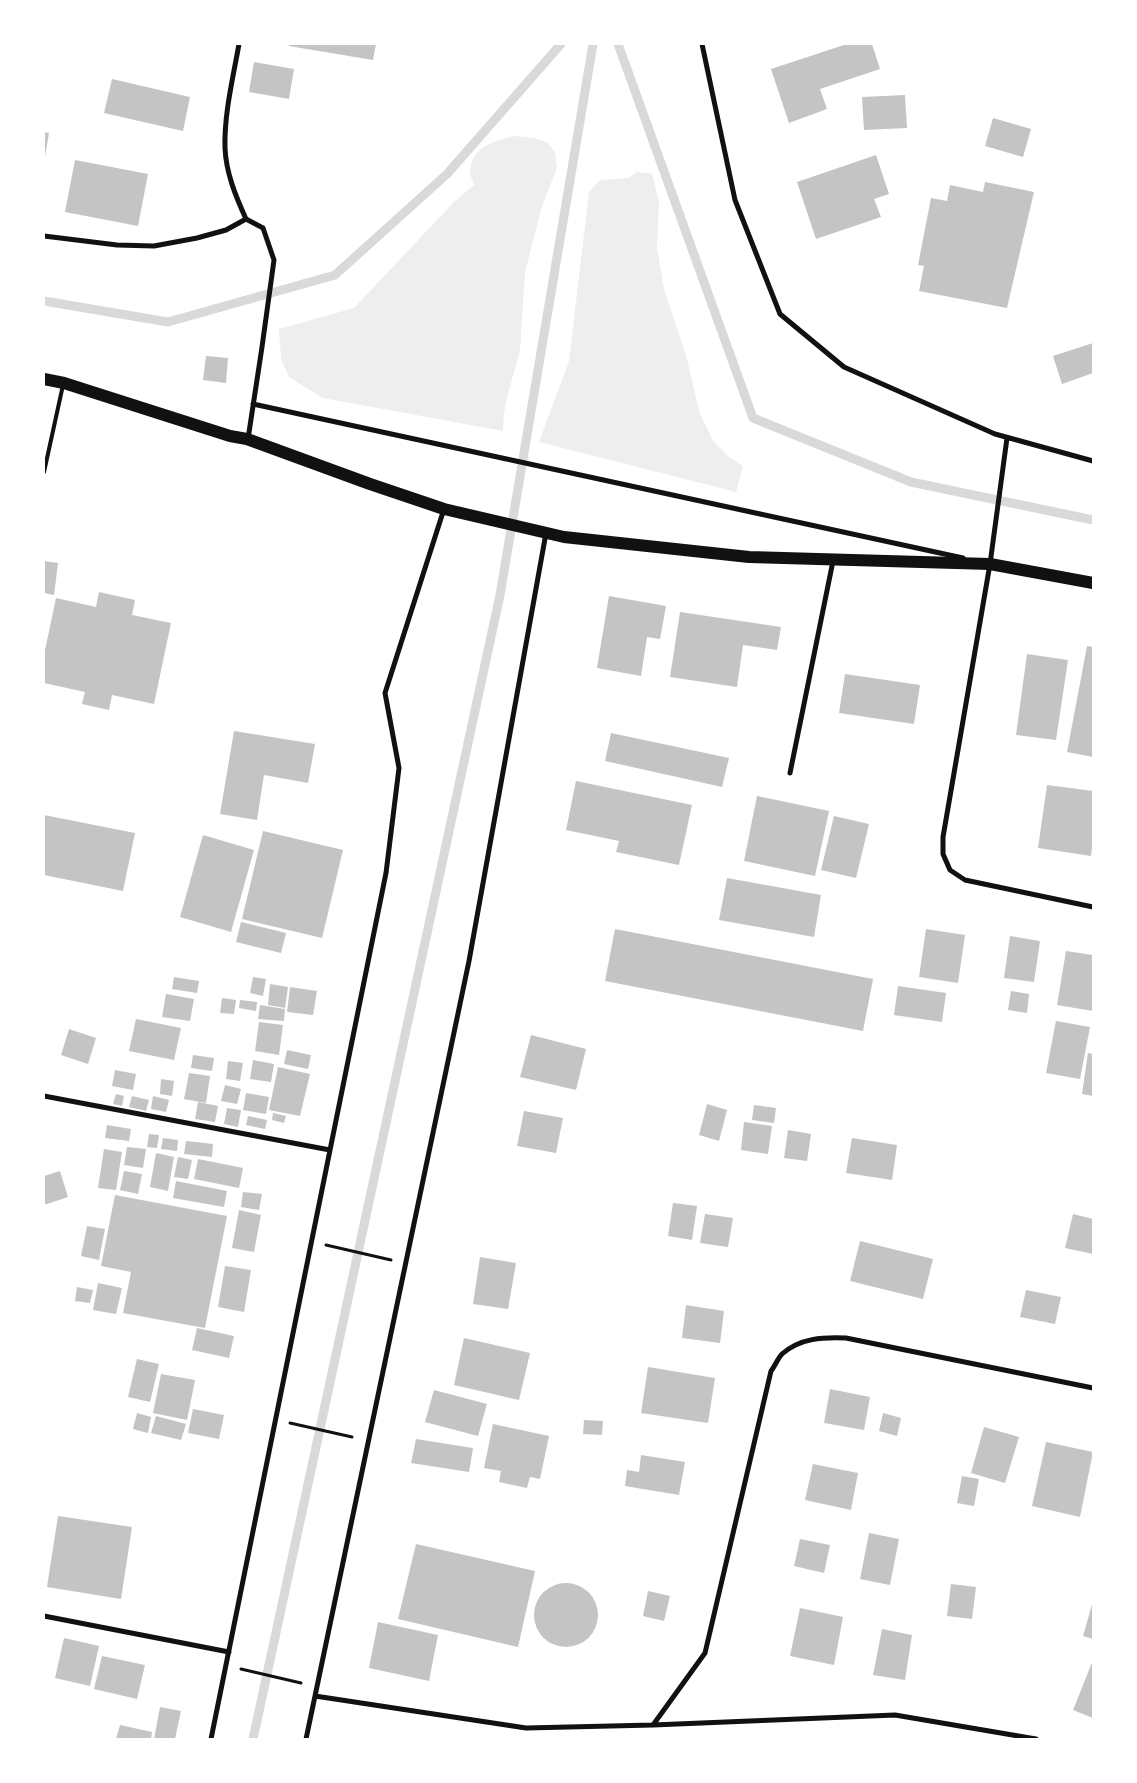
<!DOCTYPE html>
<style>
body{margin:0}
#map{position:relative;width:1137px;height:1783px;overflow:hidden;background:#fff;font-family:"Source Serif 4",serif}
canvas{display:block}
.frame{position:absolute;inset:0;border:45px solid #fff;pointer-events:none}
</style>
<div id="map">
<canvas width="1137" height="1783"></canvas>
<div class="frame"></div>
</div>
<script>
const g = document.querySelector('canvas').getContext('2d');
g.lineJoin = 'round';
function fillPath(path, color) {
  g.fillStyle = color;
  g.fill(path, 'evenodd');
}
function stroke(path, color, width, dash) {
  g.strokeStyle = color;
  g.lineWidth = width;
  g.lineCap = dash ? 'butt' : 'round';
  g.setLineDash(dash || []);
  g.stroke(path);
}
const green = new Path2D(`
 M 515,136 L 535,138 L 548,143 L 555,152 L 557,168 L 542,206 L 525,272 L 520,351 L 507,397 L 504,413 L 503,431 L 323,398 L 289,377 L 281,359 L 279,329 L 354,308 L 453,203 L 474,185 C 473,181 469,174 470,170 C 473,146 496,140 515,136 Z
 M 637,172 L 652,174 L 659,202 L 657,248 L 664,289 L 686,355 L 699,411 L 713,441 L 730,458 L 743,466 L 736,492 L 539,442 L 569,361 L 589,192 L 600,180 L 628,178 Z`);
const stream = new Path2D(`
 M 618,44 L 753,418 L 911,482 L 1093,520
 M 44,301 L 168,322 L 335,275 L 447,174 L 561,44
 M 253,1739 L 500,595 L 593,44`);
const building = new Path2D(`
 M 289,44 L 376,44 L 373,60 L 289,46 Z
 M 847,44 L 872,44 L 880,69 L 820,89 L 827,109 L 789,123 L 771,69 Z
 M 254,62 L 294,69 L 289,99 L 249,92 Z
 M 112,79 L 190,97 L 183,131 L 104,113 Z
 M 905,95 L 907,128 L 864,130 L 862,97 Z
 M 993,118 L 1031,129 L 1023,157 L 985,146 Z
 M 44,132 L 49,133 L 45,157 L 44,157 Z
 M 876,155 L 889,194 L 874,199 L 881,217 L 816,239 L 797,182 Z
 M 75,160 L 148,174 L 138,226 L 65,212 Z
 M 985,182 L 1034,192 L 1007,308 L 919,291 L 924,266 L 918,265 L 931,198 L 947,201 L 950,185 L 983,192 Z
 M 1093,343 L 1093,373 L 1062,384 L 1053,356 Z
 M 206,356 L 228,358 L 226,383 L 203,380 Z
 M 44,561 L 58,563 L 54,595 L 44,593 Z
 M 99,592 L 135,600 L 132,615 L 171,623 L 154,704 L 112,695 L 109,710 L 82,704 L 85,692 L 44,683 L 44,655 L 56,598 L 96,607 Z
 M 609,596 L 666,606 L 660,639 L 647,637 L 641,676 L 597,668 Z
 M 680,612 L 781,627 L 777,650 L 743,645 L 737,687 L 670,677 Z
 M 1087,646 L 1093,647 L 1093,757 L 1067,752 Z
 M 1027,654 L 1068,660 L 1056,740 L 1016,735 Z
 M 845,674 L 920,685 L 914,724 L 839,713 Z
 M 234,731 L 315,744 L 308,783 L 264,775 L 257,820 L 220,814 Z
 M 611,733 L 729,758 L 722,787 L 605,761 Z
 M 576,781 L 692,805 L 679,865 L 616,852 L 619,841 L 566,830 Z
 M 1047,785 L 1093,791 L 1093,838 L 1091,856 L 1038,848 Z
 M 757,796 L 829,811 L 815,876 L 744,861 Z
 M 44,815 L 135,833 L 123,891 L 44,875 Z
 M 834,816 L 869,824 L 856,878 L 821,870 Z
 M 263,831 L 343,850 L 322,938 L 242,919 Z
 M 203,835 L 254,850 L 231,932 L 180,917 Z
 M 727,878 L 821,895 L 814,937 L 719,920 Z
 M 241,922 L 286,933 L 281,953 L 236,942 Z
 M 615,929 L 873,979 L 863,1031 L 605,981 Z
 M 926,929 L 965,935 L 958,983 L 919,977 Z
 M 1010,936 L 1040,941 L 1034,982 L 1004,978 Z
 M 1066,951 L 1093,955 L 1093,1011 L 1057,1005 Z
 M 174,977 L 199,981 L 197,993 L 172,989 Z
 M 253,977 L 266,979 L 263,996 L 250,993 Z
 M 270,984 L 288,987 L 285,1008 L 268,1005 Z
 M 898,986 L 946,993 L 942,1022 L 894,1015 Z
 M 290,987 L 317,991 L 313,1015 L 287,1012 Z
 M 1011,991 L 1029,994 L 1027,1013 L 1008,1010 Z
 M 166,994 L 194,999 L 190,1021 L 162,1017 Z
 M 222,998 L 236,1000 L 234,1014 L 220,1013 Z
 M 240,1000 L 257,1002 L 256,1011 L 239,1008 Z
 M 260,1005 L 285,1009 L 284,1021 L 258,1019 Z
 M 136,1019 L 181,1028 L 174,1060 L 129,1051 Z
 M 1056,1021 L 1090,1027 L 1080,1079 L 1046,1073 Z
 M 259,1022 L 283,1025 L 279,1055 L 255,1051 Z
 M 69,1029 L 96,1038 L 88,1064 L 61,1055 Z
 M 531,1035 L 586,1049 L 576,1090 L 520,1077 Z
 M 287,1050 L 311,1055 L 308,1069 L 284,1064 Z
 M 1088,1053 L 1093,1054 L 1093,1096 L 1082,1094 Z
 M 193,1055 L 214,1058 L 212,1071 L 191,1068 Z
 M 253,1060 L 274,1064 L 271,1082 L 250,1079 Z
 M 228,1061 L 243,1063 L 240,1081 L 226,1079 Z
 M 278,1067 L 310,1074 L 300,1116 L 269,1110 Z
 M 115,1070 L 136,1074 L 133,1090 L 112,1086 Z
 M 189,1073 L 210,1076 L 206,1103 L 184,1099 Z
 M 161,1079 L 174,1081 L 172,1096 L 160,1094 Z
 M 225,1085 L 241,1089 L 237,1104 L 221,1101 Z
 M 246,1093 L 269,1097 L 266,1114 L 243,1110 Z
 M 116,1094 L 124,1096 L 122,1106 L 113,1104 Z
 M 132,1096 L 149,1100 L 146,1111 L 129,1107 Z
 M 153,1096 L 169,1100 L 166,1112 L 151,1109 Z
 M 198,1102 L 218,1106 L 215,1122 L 195,1119 Z
 M 707,1104 L 727,1110 L 719,1141 L 699,1135 Z
 M 754,1105 L 776,1108 L 774,1123 L 752,1120 Z
 M 227,1108 L 241,1110 L 238,1127 L 224,1124 Z
 M 524,1111 L 563,1118 L 556,1153 L 517,1146 Z
 M 273,1113 L 286,1116 L 284,1123 L 272,1120 Z
 M 248,1116 L 267,1120 L 265,1129 L 246,1125 Z
 M 744,1122 L 772,1126 L 768,1154 L 741,1150 Z
 M 107,1125 L 131,1129 L 129,1141 L 105,1138 Z
 M 788,1130 L 811,1134 L 807,1161 L 784,1158 Z
 M 149,1134 L 159,1135 L 157,1148 L 147,1147 Z
 M 163,1138 L 178,1140 L 177,1151 L 161,1149 Z
 M 852,1138 L 897,1145 L 892,1180 L 846,1173 Z
 M 186,1141 L 213,1144 L 212,1157 L 184,1154 Z
 M 127,1147 L 146,1149 L 143,1168 L 124,1165 Z
 M 104,1149 L 122,1152 L 116,1190 L 98,1188 Z
 M 156,1153 L 174,1157 L 168,1191 L 150,1187 Z
 M 178,1157 L 192,1160 L 188,1179 L 174,1177 Z
 M 198,1159 L 243,1168 L 239,1188 L 194,1179 Z
 M 60,1171 L 68,1197 L 44,1205 L 44,1176 Z
 M 124,1171 L 142,1174 L 138,1194 L 120,1190 Z
 M 176,1181 L 227,1191 L 224,1207 L 173,1198 Z
 M 243,1192 L 262,1194 L 259,1210 L 241,1207 Z
 M 115,1195 L 227,1216 L 205,1328 L 123,1313 L 131,1272 L 101,1266 Z
 M 673,1203 L 697,1206 L 692,1240 L 668,1236 Z
 M 239,1210 L 261,1215 L 254,1252 L 232,1248 Z
 M 705,1214 L 733,1218 L 728,1247 L 700,1243 Z
 M 1073,1214 L 1093,1219 L 1093,1254 L 1065,1248 Z
 M 87,1226 L 105,1229 L 99,1260 L 81,1256 Z
 M 860,1241 L 933,1259 L 923,1299 L 850,1281 Z
 M 480,1257 L 516,1263 L 508,1309 L 473,1304 Z
 M 225,1266 L 251,1270 L 244,1312 L 218,1307 Z
 M 98,1283 L 122,1288 L 116,1314 L 93,1310 Z
 M 77,1287 L 93,1290 L 90,1303 L 75,1301 Z
 M 1026,1290 L 1061,1297 L 1055,1324 L 1020,1317 Z
 M 686,1305 L 724,1311 L 720,1343 L 682,1338 Z
 M 197,1328 L 234,1336 L 229,1358 L 192,1350 Z
 M 464,1338 L 530,1353 L 519,1400 L 454,1385 Z
 M 137,1359 L 159,1364 L 150,1402 L 128,1397 Z
 M 648,1367 L 715,1378 L 708,1423 L 641,1413 Z
 M 161,1374 L 195,1380 L 187,1420 L 153,1413 Z
 M 830,1389 L 870,1397 L 864,1430 L 824,1423 Z
 M 434,1390 L 487,1404 L 478,1436 L 425,1422 Z
 M 193,1409 L 224,1415 L 219,1439 L 188,1433 Z
 M 137,1413 L 151,1417 L 148,1433 L 133,1429 Z
 M 883,1413 L 901,1418 L 897,1436 L 879,1431 Z
 M 156,1416 L 186,1424 L 181,1440 L 151,1433 Z
 M 584,1420 L 603,1421 L 602,1435 L 583,1434 Z
 M 493,1424 L 549,1436 L 540,1479 L 530,1477 L 527,1488 L 499,1482 L 501,1471 L 484,1468 Z
 M 984,1427 L 1019,1437 L 1005,1483 L 971,1473 Z
 M 416,1439 L 473,1448 L 469,1472 L 411,1463 Z
 M 1046,1442 L 1093,1452 L 1080,1517 L 1032,1506 Z
 M 641,1455 L 685,1462 L 679,1495 L 625,1486 L 627,1470 L 639,1472 Z
 M 813,1464 L 858,1473 L 851,1510 L 805,1500 Z
 M 962,1476 L 979,1479 L 974,1506 L 957,1503 Z
 M 58,1516 L 132,1527 L 121,1599 L 47,1587 Z
 M 869,1533 L 899,1539 L 890,1585 L 860,1579 Z
 M 800,1539 L 830,1545 L 824,1573 L 794,1566 Z
 M 416,1544 L 535,1571 L 518,1647 L 398,1619 Z
 M534 1615a32 32 0 1 1 64 0a32 32 0 1 1-64 0Z
 M 951,1584 L 976,1587 L 972,1619 L 947,1616 Z
 M 648,1591 L 670,1596 L 664,1621 L 643,1616 Z
 M 1093,1601 L 1093,1639 L 1083,1636 Z
 M 800,1608 L 843,1617 L 834,1665 L 790,1656 Z
 M 378,1622 L 438,1635 L 429,1681 L 369,1668 Z
 M 882,1629 L 912,1635 L 905,1680 L 873,1675 Z
 M 64,1638 L 99,1646 L 90,1686 L 55,1678 Z
 M 102,1656 L 145,1665 L 137,1699 L 94,1689 Z
 M 1093,1660 L 1093,1718 L 1073,1710 Z
 M 160,1707 L 181,1711 L 175,1739 L 154,1739 Z
 M 120,1725 L 152,1732 L 151,1739 L 116,1739 Z`);
const path = new Path2D(`
 M 326,1245 L 391,1260
 M 290,1423 L 352,1437
 M 241,1669 L 301,1683`);
const service = new Path2D(`
 M 44,472 L 63,385`);
const minor = new Path2D(`
 M 239,44 C 233,78 224,114 225,148 C 226,173 236,197 246,219
 M 702,44 L 735,200 L 780,314 L 844,367 L 995,434 L 1093,461
 M 44,236 L 117,245 L 154,246 L 197,238 L 226,230 L 246,219 L 263,228 L 274,260 L 262,347 L 248,439
 M 253,404 L 963,558
 M 1007,438 L 990,564 L 943,837 L 943,854 L 950,870 L 965,880 L 1093,907
 M 790,773 L 833,561
 M 44,1096 L 330,1150
 M 44,1616 L 229,1652
 M 315,1696 L 526,1728 L 653,1725 L 705,1653 L 771,1371 C 775,1366 778,1358 782,1354 C 800,1338 823,1337 846,1338 L 1093,1388
 M 653,1725 L 895,1715 L 1036,1739
 M 211,1739 L 386,873 L 399,768 L 385,693 L 444,509
 M 306,1739 L 469,961 L 546,533`);
const primary = new Path2D(`
 M 44,379 L 64,383 L 230,436 L 247,439 L 370,484 L 444,509 L 564,537 L 749,557 L 990,564 L 1093,583`);
fillPath(green, '#eee');
stroke(stream, '#d9d9d9', 9);
fillPath(building, '#c4c4c4');
stroke(path, '#111', 3);
stroke(service, '#111', 4);
stroke(minor, '#111', 5);
stroke(primary, '#111', 12);
</script>
